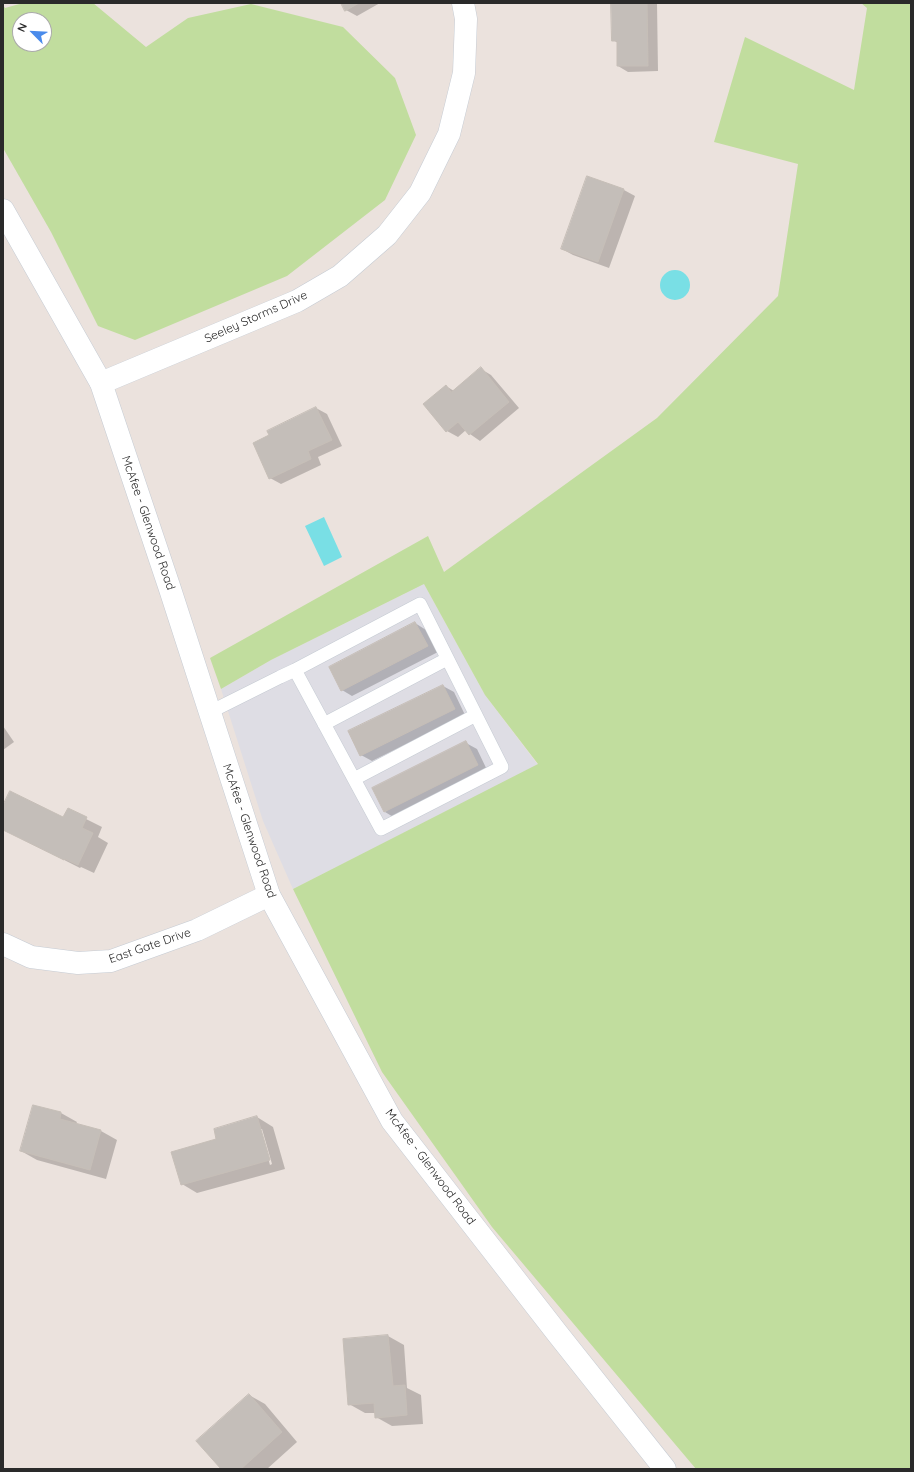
<!DOCTYPE html>
<style>
body{margin:0}
#map{position:relative;width:914px;height:1472px;overflow:hidden;background:#ebe2dd;font-family:Quicksand,sans-serif}
canvas{display:block}
.frame{position:absolute;inset:0;border:4px solid #2a2a2a;pointer-events:none}
.north{position:absolute;left:12px;top:12px;width:40px;height:40px;box-sizing:border-box;background:#fff;border:1px solid #aaa;border-radius:50%;rotate:294deg;font-size:11px;font-weight:700;line-height:16px;text-align:center;color:#2a2a2a}
.north::after{content:'';display:block;margin:auto;width:14px;height:18px;background:#4a8beb;clip-path:polygon(50% 0,100% 100%,50% 72%,0 100%)}
</style>
<div id="map">
<canvas width="914" height="1472"></canvas>
<div class="frame"></div>
<div class="north">N</div>
</div>
<script>
const g = document.querySelector('canvas').getContext('2d');
g.lineJoin = 'round';
function fillPath(path, color) {
  g.fillStyle = color;
  g.fill(path, 'evenodd');
}
function stroke(path, color, width, dash) {
  g.strokeStyle = color;
  g.lineWidth = width;
  g.lineCap = dash ? 'butt' : 'round';
  g.setLineDash(dash || []);
  g.stroke(path);
}
function write(font, color, halo, rows, align = 'center') {
  g.font = font + ' Quicksand,sans-serif';
  g.lineWidth = 3.5;
  g.setLineDash([]);
  g.textBaseline = 'middle';
  g.strokeStyle = halo;
  g.fillStyle = color;
  for (const [text, x, y, turn = 0] of rows) {
    g.save();
    g.translate(x, y);
    g.rotate((+turn || 0) * Math.PI / 180);
    g.textAlign = isNaN(turn) ? turn : align;
    if (halo) g.strokeText(text, 0, 0);
    g.fillText(text, 0, 0);
    g.restore();
  }
}
const industrial = new Path2D(`
 M 424,584 L 485,695 L 538,765 L 293,889 L 263,821 L 221,689 L 271,660 Z`);
const green = new Path2D(`
 M 23,3 L 93,3 L 146,47 L 188,18 L 251,4 L 343,27 L 395,78 L 416,135 L 385,200 L 287,276 L 135,340 L 98,326 L 51,232 L 3,148 L 3,5 L 5,8 ZM 20,20 L 44,20 L 44,44 L 20,44 Z
 M 861,3 L 911,3 L 911,1469 L 696,1469 L 492,1227 L 382,1072 L 293,889 L 538,764 L 485,695 L 424,584 L 271,660 L 221,689 L 210,658 L 428,536 L 444,572 L 657,418 L 778,296 L 798,164 L 714,142 L 745,37 L 854,90 L 867,8 Z`);
const water = new Path2D(`
 M660 285a15 15 0 1 1 30 0a15 15 0 1 1-30 0Z
 M 324,517 L 342,557 L 324,566 L 305,526 Z`);
const shadow = new Path2D(`
 M 342,3 L 380,3 L 357,16 L 346,10 Z
 M 612,3 L 657,3 L 658,71 L 628,72 L 618,66 L 618,43 L 613,40 Z
 M 588,177 L 624,190 L 635,196 L 609,268 L 573,255 L 562,249 Z
 M 481,369 L 491,375 L 519,408 L 480,441 L 470,434 L 466,430 L 458,437 L 447,431 L 446,386 L 454,391 Z
 M 316,408 L 327,414 L 342,446 L 318,457 L 321,465 L 281,484 L 270,478 Z
 M 415,623 L 426,630 L 438,652 L 352,696 L 342,690 Z
 M 443,686 L 454,692 L 465,715 L 372,761 L 361,755 Z
 M 3,726 L 14,742 L 3,750 Z
 M 466,743 L 477,749 L 488,772 L 395,818 L 385,812 Z
 M 3,808 L 64,819 L 68,810 L 102,827 L 98,837 L 108,843 L 94,873 L 81,867 L 80,868 L 3,829 Z
 M 33,1106 L 61,1113 L 77,1122 L 76,1124 L 101,1131 L 117,1140 L 106,1179 L 37,1160 L 21,1151 Z
 M 257,1117 L 273,1127 L 285,1169 L 197,1193 L 182,1184 L 218,1139 ZM 260,1129 L 262,1129 L 272,1164 L 270,1165 Z
 M 388,1336 L 404,1345 L 407,1388 L 421,1395 L 423,1424 L 392,1426 L 376,1417 L 376,1413 L 365,1413 L 349,1404 Z
 M 249,1395 L 265,1404 L 297,1442 L 267,1469 L 222,1469 Z`);
const building = new Path2D(`
 M 341,3 L 359,3 L 345,11 Z
 M 611,3 L 647,3 L 648,66 L 617,66 L 617,41 L 612,41 Z
 M 587,176 L 624,189 L 598,262 L 561,249 Z
 M 481,367 L 509,402 L 469,435 L 458,422 L 446,432 L 423,404 L 446,385 L 451,392 Z
 M 316,407 L 332,440 L 308,451 L 311,459 L 269,479 L 253,443 L 269,435 L 267,431 Z
 M 415,622 L 428,646 L 341,691 L 329,667 Z
 M 443,685 L 455,709 L 360,756 L 348,731 Z
 M 466,741 L 478,765 L 384,812 L 372,788 Z
 M 10,791 L 63,817 L 68,808 L 87,817 L 82,828 L 93,833 L 78,865 L 65,859 L 64,860 L 3,830 L 3,805 Z
 M 33,1105 L 61,1112 L 60,1119 L 101,1130 L 90,1170 L 20,1151 Z
 M 257,1116 L 270,1160 L 181,1185 L 171,1152 L 216,1139 L 214,1129 Z
 M 388,1335 L 393,1386 L 405,1385 L 407,1415 L 375,1418 L 374,1403 L 348,1405 L 343,1339 Z
 M 249,1394 L 282,1432 L 241,1469 L 221,1469 L 196,1441 Z`);
const service = new Path2D(`
 M 210,712 L 280,677 L 295,670 L 381,829 L 502,767 L 420,604 L 295,670
 M 324,724 L 447,659
 M 354,779 L 476,715`);
const minor = new Path2D(`
 M 101,383 L 297,301 L 340,276 L 387,235 L 420,193 L 449,134 L 464,73 L 466,19 L 463,3
 M 3,944 L 31,957 L 78,963 L 111,961 L 197,930 L 269,895`);
const tertiary = new Path2D(`
 M 3,210 L 101,383 L 170,589 L 269,895 L 392,1121 L 557,1333 L 665,1469`);
const streetNames = [
 ["Seeley Storms Drive",256,317,-24],
 ["McAfee - Glenwood Road",148,523,71],
 ["McAfee - Glenwood Road",249,831,71],
 ["East Gate Drive",150,946,-19],
 ["McAfee - Glenwood Road",430,1167,53]
];
fillPath(industrial, '#dedde4');
fillPath(green, '#c1dd9e');
fillPath(water, '#79dfe5');
fillPath(shadow, '#0003');
fillPath(building, '#c4beb9');
stroke(building, '#c6beb7', 1);
stroke(service, '#c5cbd3', 14);
stroke(minor, '#c5cbd3', 23);
stroke(tertiary, '#c5cbd3', 23);
stroke(service, '#fff', 13);
stroke(minor, '#fff', 22);
stroke(tertiary, '#fff', 22);
write('12px', '#2a2a2a', '#fff', streetNames);
</script>
